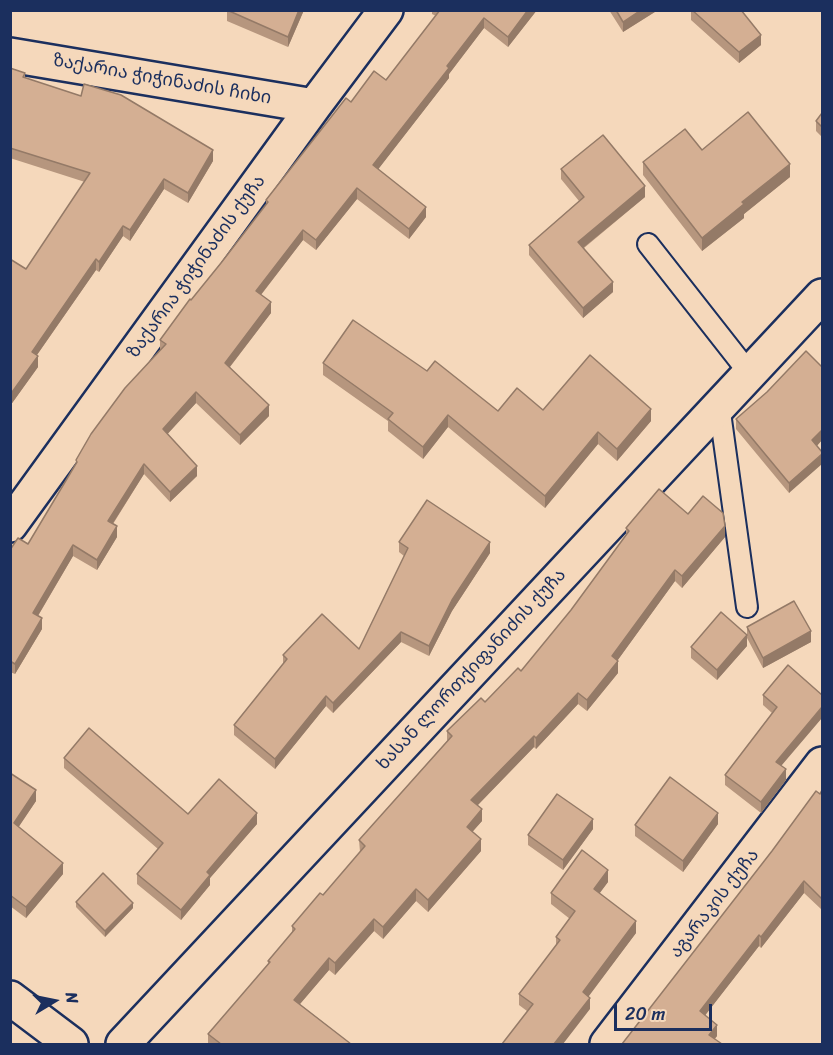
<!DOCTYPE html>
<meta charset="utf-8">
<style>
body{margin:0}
#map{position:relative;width:833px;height:1055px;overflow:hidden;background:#f5d8bb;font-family:Sriracha,sans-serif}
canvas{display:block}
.frame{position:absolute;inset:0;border:12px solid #1b2f5e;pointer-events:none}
.north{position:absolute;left:24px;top:971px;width:60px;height:60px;-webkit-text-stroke:4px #f5d8bb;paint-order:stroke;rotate:80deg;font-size:16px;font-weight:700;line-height:24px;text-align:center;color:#1b2f5e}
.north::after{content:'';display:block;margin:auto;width:21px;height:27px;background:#1b2f5e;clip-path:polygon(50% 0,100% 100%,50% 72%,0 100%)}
.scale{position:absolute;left:614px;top:1004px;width:98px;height:27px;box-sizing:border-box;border:3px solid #1b2f5e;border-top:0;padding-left:8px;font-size:18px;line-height:21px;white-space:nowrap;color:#1b2f5e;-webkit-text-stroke:4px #f5d8bb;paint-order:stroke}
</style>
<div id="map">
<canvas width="833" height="1055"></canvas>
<div class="frame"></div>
<div class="north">N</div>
<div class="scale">20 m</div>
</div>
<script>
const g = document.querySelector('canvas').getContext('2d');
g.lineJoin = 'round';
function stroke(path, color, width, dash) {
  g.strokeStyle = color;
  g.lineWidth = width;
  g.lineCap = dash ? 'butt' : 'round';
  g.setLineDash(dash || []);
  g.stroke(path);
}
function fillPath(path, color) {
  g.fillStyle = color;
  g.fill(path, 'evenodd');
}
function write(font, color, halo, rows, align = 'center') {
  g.font = font + ' Sriracha,"Noto Sans Georgian",sans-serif';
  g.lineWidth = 4.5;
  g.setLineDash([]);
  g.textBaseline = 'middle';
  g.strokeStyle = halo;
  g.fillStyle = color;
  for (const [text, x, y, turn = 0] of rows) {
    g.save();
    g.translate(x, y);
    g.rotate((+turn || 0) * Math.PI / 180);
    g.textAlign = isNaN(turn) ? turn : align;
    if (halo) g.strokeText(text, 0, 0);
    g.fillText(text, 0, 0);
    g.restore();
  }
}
const lane = new Path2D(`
 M 648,244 L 750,374
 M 719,405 L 747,607`);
const street = new Path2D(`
 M 10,55 L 314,106
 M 10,525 L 314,106 L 386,10
 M 10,998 L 71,1044
 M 123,1044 L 822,296
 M 607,1044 L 822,764`);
const wall = new Path2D(`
 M 227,10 L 304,10 L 288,47 L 227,21 Z
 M 432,10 L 537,10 L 508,47 L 484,28 L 449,74 L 449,78 L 378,169 L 426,217 L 409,239 L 357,199 L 316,250 L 303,240 L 261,295 L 271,313 L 230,367 L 269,416 L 240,445 L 196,403 L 167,434 L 197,476 L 170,502 L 144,474 L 113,524 L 117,537 L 97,570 L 73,556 L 38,616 L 42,629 L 15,674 L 10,672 L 10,550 L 28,544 L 76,465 L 76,460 L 160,350 L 160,340 L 221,263 L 266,205 L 266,200 L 351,102 L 386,80 L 436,16 L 432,14 Z
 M 609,10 L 658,10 L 623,32 Z
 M 691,10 L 741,10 L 761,45 L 739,63 L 691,20 Z
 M 10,68 L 25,73 L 25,78 L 81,96 L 84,84 L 121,95 L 213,150 L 213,161 L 188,203 L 164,189 L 130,241 L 123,236 L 99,272 L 96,270 L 37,355 L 38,356 L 38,367 L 10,406 L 10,259 L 26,269 L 85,182 L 10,158 Z
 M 822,113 L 822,137 L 816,131 L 816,121 Z
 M 702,150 L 790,177 L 744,214 L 744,218 L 702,251 L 643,175 L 643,162 Z
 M 561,169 L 645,197 L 584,248 L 613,292 L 583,318 L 529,255 L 529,245 L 579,201 L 561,179 Z
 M 323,363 L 427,371 L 498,411 L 543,410 L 651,421 L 617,461 L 598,444 L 545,508 L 448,427 L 423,459 L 388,431 L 388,421 L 323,375 Z
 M 822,367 L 822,440 L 817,446 L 789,493 L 736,429 L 736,419 Z
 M 688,514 L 725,537 L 682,588 L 675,581 L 617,661 L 618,673 L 587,711 L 578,704 L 536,749 L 534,747 L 477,806 L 482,821 L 472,832 L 481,851 L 428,912 L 416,901 L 383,939 L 374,931 L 335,975 L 329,970 L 300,1004 L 351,1044 L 208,1044 L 208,1034 L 268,965 L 268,961 L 292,933 L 292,926 L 323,895 L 360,852 L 359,840 L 447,741 L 447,731 L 485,702 L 521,671 L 571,610 L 626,535 L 626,528 Z
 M 399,542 L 490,553 L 452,611 L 429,656 L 401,642 L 333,713 L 326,706 L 275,769 L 234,735 L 234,725 L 283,664 L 283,655 L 359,649 L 404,556 L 399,552 Z
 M 747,627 L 811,642 L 763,668 L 747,638 L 747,646 L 717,680 L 691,658 L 691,647 L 747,635 Z
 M 788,665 L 781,766 L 786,780 L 761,813 L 725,785 L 725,775 L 772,713 L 763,705 L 763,695 Z
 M 64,758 L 188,814 L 257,824 L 210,878 L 210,885 L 181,920 L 137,884 L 137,874 L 158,849 L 64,768 Z
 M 10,773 L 36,801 L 18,827 L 63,874 L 26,918 L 10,906 Z
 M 822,790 L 822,910 L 804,893 L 761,948 L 759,946 L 705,1015 L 717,1036 L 715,1039 L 622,1044 Z
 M 718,824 L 683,872 L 635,836 L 635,825 Z
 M 593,829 L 563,870 L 528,845 L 528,835 Z
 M 608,882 L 599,893 L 636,933 L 588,996 L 590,1009 L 527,1011 L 519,1005 L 519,994 L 556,946 L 556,937 L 570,919 L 551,904 L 551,893 Z
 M 76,902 L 133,908 L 105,937 L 76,907 Z`);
const shadedWall = new Path2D(`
 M 299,10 L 304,10 L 288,47 L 288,37 Z
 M 528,10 L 537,10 L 508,47 L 508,37 Z
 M 641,10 L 658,10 L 623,32 L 623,22 Z
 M 484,18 L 484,28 L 449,74 L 449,78 L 373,176 L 373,165 L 447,66 Z
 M 761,35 L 761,45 L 739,63 L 739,52 Z
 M 213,150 L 213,161 L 188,203 L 188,193 Z
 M 790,164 L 790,177 L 744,214 L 744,218 L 702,251 L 702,238 L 742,202 Z
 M 164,179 L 164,189 L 130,241 L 130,230 Z
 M 645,186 L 645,197 L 578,252 L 578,242 Z
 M 357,188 L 357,199 L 316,250 L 316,240 Z
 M 426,207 L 426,217 L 409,239 L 409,229 Z
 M 123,226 L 123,236 L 99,272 L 99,262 Z
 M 303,230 L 303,240 L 256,301 L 256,291 Z
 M 96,259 L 96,270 L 32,362 L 32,352 Z
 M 613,282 L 613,292 L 583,318 L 583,308 Z
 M 271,302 L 271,313 L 225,373 L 225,363 Z
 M 38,356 L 38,367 L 10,406 L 10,395 Z
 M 196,392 L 196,403 L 163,439 L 163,429 Z
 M 269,405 L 269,416 L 240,445 L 240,435 Z
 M 651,409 L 651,421 L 617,461 L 617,449 Z
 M 448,415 L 448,427 L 423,459 L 423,447 Z
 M 822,430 L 822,440 L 812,451 L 812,440 Z
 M 598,432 L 598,444 L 545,508 L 545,496 Z
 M 822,454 L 822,464 L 789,493 L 789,483 Z
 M 144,464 L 144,474 L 108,531 L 108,521 Z
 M 197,466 L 197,476 L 170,502 L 170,492 Z
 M 117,526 L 117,537 L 97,570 L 97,560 Z
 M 725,526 L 725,537 L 682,588 L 682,576 Z
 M 490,542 L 490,553 L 452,611 L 429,656 L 429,646 L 452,600 Z
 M 73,545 L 73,556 L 33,624 L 33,613 Z
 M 675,570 L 675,581 L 612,668 L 612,656 Z
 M 42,618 L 42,629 L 15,674 L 15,664 Z
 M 811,631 L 811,642 L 763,668 L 763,658 Z
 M 401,632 L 401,642 L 333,713 L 333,703 Z
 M 747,635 L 747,646 L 717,680 L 717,670 Z
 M 618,661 L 618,673 L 587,711 L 587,700 Z
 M 578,693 L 578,704 L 536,749 L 536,738 Z
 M 326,696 L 326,706 L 275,769 L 275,759 Z
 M 822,707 L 822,718 L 776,772 L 776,762 Z
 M 534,736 L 534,747 L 471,812 L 471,800 Z
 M 786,769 L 786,780 L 761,813 L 761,802 Z
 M 36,790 L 36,801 L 14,834 L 14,823 Z
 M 482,809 L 482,821 L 467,838 L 467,827 Z
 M 257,813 L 257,824 L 210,878 L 210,885 L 181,920 L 181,910 L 207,872 Z
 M 718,813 L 718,824 L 683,872 L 683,861 Z
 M 593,819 L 593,829 L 563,870 L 563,860 Z
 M 481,839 L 481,851 L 428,912 L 428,900 Z
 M 63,863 L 63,874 L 26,918 L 26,907 Z
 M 608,870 L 608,882 L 594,901 L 594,889 Z
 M 804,881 L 804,893 L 761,948 L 761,937 Z
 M 416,889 L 416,901 L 383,939 L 383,927 Z
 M 133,903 L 133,908 L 105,937 L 105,931 Z
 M 374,919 L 374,931 L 335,975 L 335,963 Z
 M 636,921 L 636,933 L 583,1004 L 583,992 Z
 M 759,935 L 759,946 L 700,1022 L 700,1011 Z
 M 329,958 L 329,970 L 294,1011 L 294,1000 Z
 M 590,998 L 590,1009 L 563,1044 L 554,1044 Z
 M 717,1025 L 717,1036 L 710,1044 L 709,1035 Z`);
const building = new Path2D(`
 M 227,10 L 299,10 L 288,37 Z
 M 440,10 L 528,10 L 508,37 L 484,18 L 447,66 L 449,68 L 373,165 L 426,207 L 409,229 L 357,188 L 316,240 L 303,230 L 256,291 L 271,302 L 225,363 L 269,405 L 240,435 L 196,392 L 163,429 L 197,466 L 170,492 L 144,464 L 108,521 L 117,526 L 97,560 L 73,545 L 33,613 L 42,618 L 15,664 L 10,661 L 10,550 L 18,538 L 28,544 L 77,462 L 76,460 L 91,434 L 125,388 L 166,344 L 160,340 L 190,299 L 191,300 L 221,263 L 268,202 L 266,200 L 346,98 L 351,102 L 374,71 L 386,80 Z
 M 616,10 L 641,10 L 623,22 Z
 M 692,10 L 741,10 L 761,35 L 739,52 Z
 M 10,68 L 25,73 L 23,77 L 81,96 L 84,84 L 121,95 L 213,150 L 188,193 L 164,179 L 130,230 L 123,226 L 99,262 L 96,259 L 32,352 L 38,356 L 10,395 L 10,259 L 26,269 L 90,173 L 10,148 Z
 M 748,112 L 790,164 L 742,202 L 744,204 L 702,238 L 643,162 L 685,129 L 702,150 Z
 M 822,113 L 822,127 L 816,121 Z
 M 603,135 L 645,186 L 578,242 L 613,282 L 583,308 L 529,245 L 584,197 L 561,169 Z
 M 353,320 L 427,371 L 435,361 L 498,411 L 517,388 L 543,410 L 590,355 L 651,409 L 617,449 L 598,432 L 545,496 L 448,415 L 423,447 L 388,419 L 393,413 L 323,363 Z
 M 806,351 L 822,367 L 822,430 L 812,440 L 822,452 L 822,454 L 789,483 L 736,419 L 767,392 Z
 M 659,489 L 688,514 L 703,496 L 723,513 L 725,526 L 682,576 L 675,570 L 612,656 L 618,661 L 587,700 L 578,693 L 536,738 L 534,736 L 471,800 L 482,809 L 467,827 L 481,839 L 428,900 L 416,889 L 383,927 L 374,919 L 335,963 L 329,958 L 294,1000 L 351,1044 L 221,1044 L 208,1034 L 270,962 L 268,961 L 295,929 L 292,926 L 320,893 L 323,895 L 365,846 L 359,840 L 452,736 L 447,731 L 481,698 L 485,702 L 518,668 L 521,671 L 571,610 L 629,531 L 626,528 Z
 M 427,500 L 490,542 L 452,600 L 429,646 L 401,632 L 333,703 L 326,696 L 275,759 L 234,725 L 287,659 L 283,655 L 322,614 L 359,649 L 408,548 L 399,542 Z
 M 794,601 L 811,631 L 763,658 L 747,627 Z
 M 721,612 L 747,635 L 717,670 L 691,647 Z
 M 788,665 L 822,695 L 822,707 L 776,762 L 786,769 L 761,802 L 725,775 L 777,707 L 763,695 Z
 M 89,728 L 188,814 L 219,779 L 257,813 L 207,872 L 210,875 L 181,910 L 137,874 L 163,843 L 64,758 Z
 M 10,773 L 36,790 L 14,823 L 63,863 L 26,907 L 10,895 Z
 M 670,777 L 718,813 L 683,861 L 635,825 Z
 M 822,790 L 822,899 L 804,881 L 761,937 L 759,935 L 700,1011 L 717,1025 L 709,1035 L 722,1044 L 622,1044 L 772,851 L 816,791 L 820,794 Z
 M 557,794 L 593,819 L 563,860 L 528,835 Z
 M 582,850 L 608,870 L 594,889 L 636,921 L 583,992 L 590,998 L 554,1044 L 502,1044 L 533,1004 L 519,994 L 560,940 L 556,937 L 575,911 L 551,893 Z
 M 103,873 L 133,903 L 105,931 L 76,902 Z`);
const streetNames = [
 ["ზაქარია ჭიჭინაძის ჩიხი",162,80,10],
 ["ზაქარია ჭიჭინაძის ქუჩა",197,267,-54],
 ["ხასან ლორთქიფანიძის ქუჩა",472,670,-47],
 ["აგარაკის ქუჩა",715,904,-52]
];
stroke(lane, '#1b2f5e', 24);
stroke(street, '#1b2f5e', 38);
stroke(lane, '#f5d8bb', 20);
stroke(street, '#f5d8bb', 33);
fillPath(wall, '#b6967e');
fillPath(shadedWall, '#947a67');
fillPath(building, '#d4af93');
stroke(building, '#947a67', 1.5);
write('18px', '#1b2f5e', '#f5d8bb', streetNames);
</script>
